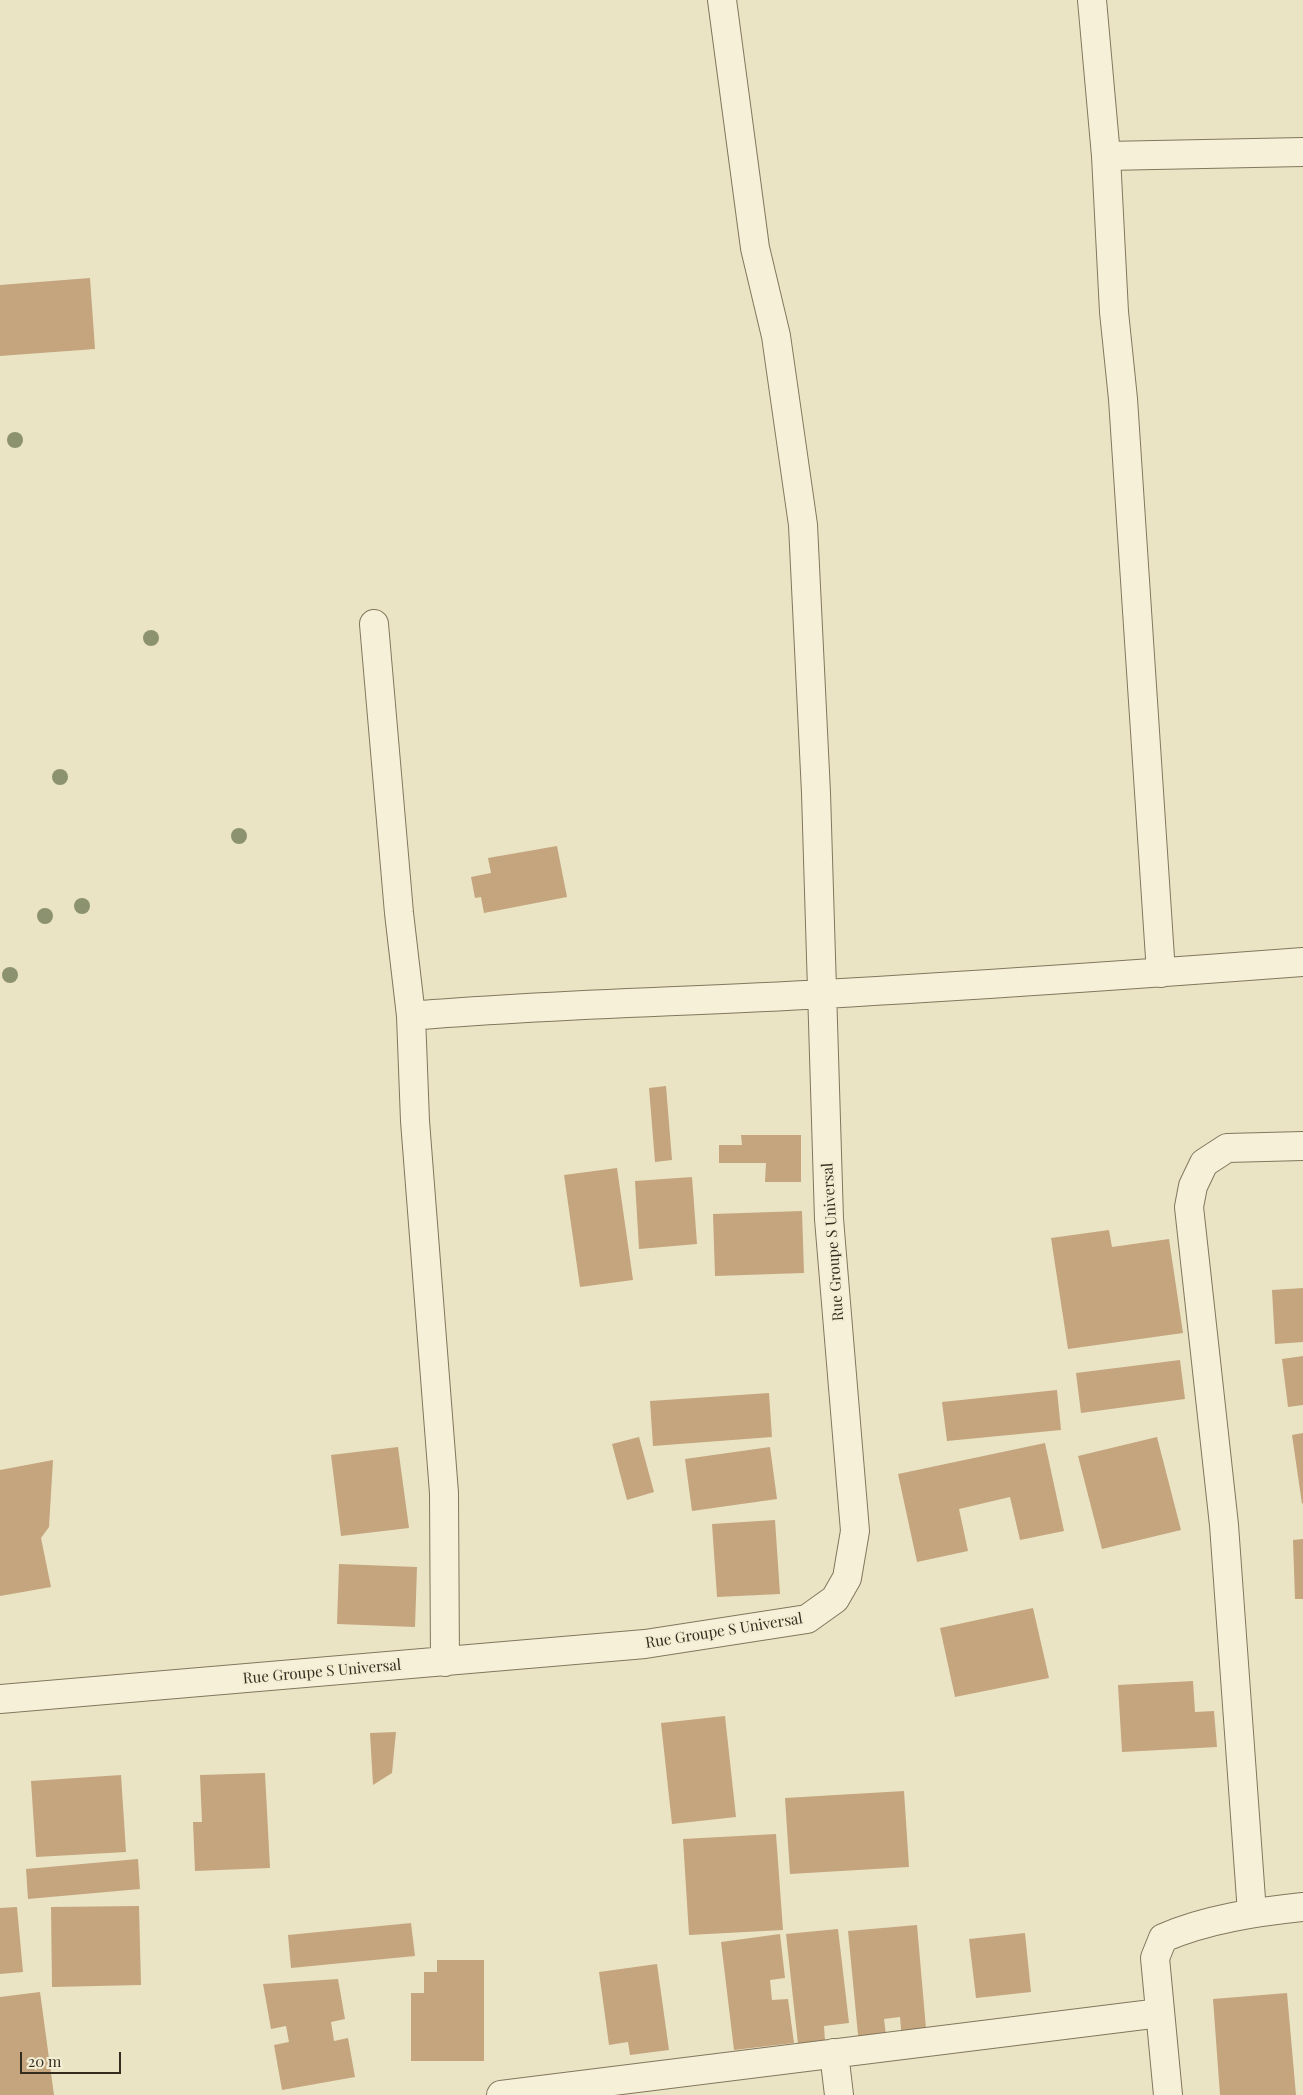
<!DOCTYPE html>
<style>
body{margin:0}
#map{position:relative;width:1303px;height:2095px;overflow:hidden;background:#eae4c5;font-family:"Playfair Display",serif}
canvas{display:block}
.scale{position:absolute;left:20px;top:2052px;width:101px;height:22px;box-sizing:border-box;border:2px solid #342c1f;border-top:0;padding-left:6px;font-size:15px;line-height:18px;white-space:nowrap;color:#342c1f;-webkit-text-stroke:4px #f2edd3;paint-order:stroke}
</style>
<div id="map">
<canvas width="1303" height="2095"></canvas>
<div class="scale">20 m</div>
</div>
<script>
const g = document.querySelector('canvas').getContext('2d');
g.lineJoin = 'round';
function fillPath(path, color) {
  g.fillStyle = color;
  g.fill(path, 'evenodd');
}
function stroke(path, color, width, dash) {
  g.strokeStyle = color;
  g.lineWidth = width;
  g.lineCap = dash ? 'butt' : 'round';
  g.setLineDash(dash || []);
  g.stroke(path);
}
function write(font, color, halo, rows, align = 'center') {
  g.font = font + ' "Playfair Display",serif';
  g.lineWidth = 4;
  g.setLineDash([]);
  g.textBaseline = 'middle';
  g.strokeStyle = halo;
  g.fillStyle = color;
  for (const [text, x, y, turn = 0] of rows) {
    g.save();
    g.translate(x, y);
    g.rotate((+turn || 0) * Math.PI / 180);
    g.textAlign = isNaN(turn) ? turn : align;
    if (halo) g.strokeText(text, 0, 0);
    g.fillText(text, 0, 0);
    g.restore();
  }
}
const building = new Path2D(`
 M 90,278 L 95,349 L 0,356 L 0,285 Z
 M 557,846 L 567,897 L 484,913 L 481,897 L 475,898 L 471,877 L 491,873 L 488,858 Z
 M 666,1086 L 672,1160 L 655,1162 L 649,1088 Z
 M 741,1135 L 801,1135 L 801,1182 L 765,1182 L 766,1163 L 719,1163 L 719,1145 L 742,1145 Z
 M 617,1168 L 633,1280 L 580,1287 L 564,1175 Z
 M 692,1177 L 697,1244 L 639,1249 L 635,1181 Z
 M 802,1211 L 804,1273 L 715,1276 L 713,1214 Z
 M 1109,1230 L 1112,1247 L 1169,1239 L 1183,1333 L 1068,1349 L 1051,1238 Z
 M 1303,1288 L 1303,1342 L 1275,1344 L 1272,1290 Z
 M 1303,1356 L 1303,1405 L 1288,1407 L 1282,1359 Z
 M 1180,1360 L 1185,1399 L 1081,1413 L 1076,1373 Z
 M 1057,1390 L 1061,1430 L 947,1441 L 942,1402 Z
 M 769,1393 L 772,1437 L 653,1446 L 650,1401 Z
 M 1303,1433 L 1303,1503 L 1302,1504 L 1292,1435 Z
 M 639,1437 L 654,1492 L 627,1500 L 612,1444 Z
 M 1157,1437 L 1181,1530 L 1102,1549 L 1078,1456 Z
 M 1045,1443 L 1064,1531 L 1020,1540 L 1010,1497 L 959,1509 L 968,1551 L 917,1562 L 898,1474 Z
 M 398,1447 L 409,1528 L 341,1536 L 331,1455 Z
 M 770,1447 L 777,1499 L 692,1511 L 685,1459 Z
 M 53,1460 L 49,1527 L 41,1538 L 51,1587 L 0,1596 L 0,1470 Z
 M 775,1520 L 780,1594 L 717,1597 L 712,1524 Z
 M 1303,1539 L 1303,1599 L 1295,1599 L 1293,1540 Z
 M 339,1564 L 417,1567 L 415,1627 L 337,1624 Z
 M 1033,1608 L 1049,1678 L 955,1697 L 940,1628 Z
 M 1193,1681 L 1195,1712 L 1214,1711 L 1217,1747 L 1122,1752 L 1118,1685 Z
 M 725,1716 L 736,1817 L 672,1824 L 661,1723 Z
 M 396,1732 L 392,1773 L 373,1785 L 370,1733 Z
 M 265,1773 L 270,1868 L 195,1871 L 193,1822 L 202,1822 L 200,1775 Z
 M 121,1775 L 126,1852 L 36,1857 L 31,1781 Z
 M 904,1791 L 909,1867 L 790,1874 L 785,1798 Z
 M 776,1834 L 783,1930 L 689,1935 L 683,1839 Z
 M 138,1859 L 140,1889 L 28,1899 L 26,1869 Z
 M 139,1906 L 141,1985 L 52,1987 L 51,1907 Z
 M 17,1907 L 23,1972 L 0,1974 L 0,1908 Z
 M 411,1923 L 415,1956 L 291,1968 L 288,1935 Z
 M 917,1925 L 927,2040 L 902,2041 L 900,2017 L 884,2019 L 887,2043 L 859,2045 L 848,1931 Z
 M 838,1929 L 849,2023 L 824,2026 L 825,2041 L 798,2044 L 786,1934 Z
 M 1025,1933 L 1031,1992 L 976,1998 L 969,1939 Z
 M 780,1934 L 785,1978 L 770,1980 L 772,2000 L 788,1999 L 794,2043 L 734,2050 L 721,1942 Z
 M 437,1960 L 484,1960 L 484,2061 L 411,2061 L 411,1993 L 424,1993 L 424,1972 L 437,1972 Z
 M 657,1964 L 669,2050 L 630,2055 L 628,2042 L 609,2045 L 599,1972 Z
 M 338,1979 L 345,2019 L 331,2022 L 334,2041 L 348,2038 L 355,2077 L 282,2090 L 274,2045 L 289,2042 L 286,2026 L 271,2029 L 263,1984 Z
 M 40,1992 L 54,2095 L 0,2095 L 0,1997 Z
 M 1287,1993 L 1296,2095 L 1220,2095 L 1213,1999 Z`);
const minor = new Path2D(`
 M 1092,0 L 1106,156 L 1114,312 L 1123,399 L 1161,973
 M 1106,156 L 1303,152
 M 374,624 L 399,913 L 411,1016 L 415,1121 L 444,1493 L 445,1662
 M 411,1016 C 549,1004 686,1002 824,994 C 984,985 1143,974 1303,962
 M 0,1699 L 645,1644 L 807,1619 L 835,1599 L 847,1578 L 855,1531 L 829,1219 L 816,793 L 803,525 L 776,336 L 755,248 L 722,0
 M 1252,1913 L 1224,1525 L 1189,1207 L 1193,1186 L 1204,1163 L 1227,1148 L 1303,1146
 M 834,2053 L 839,2095
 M 501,2095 L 1160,2013
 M 1168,2095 L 1155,1958 L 1163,1938 C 1207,1919 1256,1912 1303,1907`);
const trees = [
 [15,440],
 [151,638],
 [60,777],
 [239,836],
 [82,906],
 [45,916],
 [10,975]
];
const streetNames = [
 ["Rue Groupe S Universal",833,1242,-94],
 ["Rue Groupe S Universal",724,1631,-9],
 ["Rue Groupe S Universal",322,1672,-5]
];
fillPath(building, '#c4a57e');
stroke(minor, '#83765d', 30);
stroke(minor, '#f5f0d7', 28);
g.fillStyle = '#8c926f';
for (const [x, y] of trees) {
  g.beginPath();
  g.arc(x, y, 8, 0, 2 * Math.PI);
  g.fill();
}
write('15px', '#342c1f', '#f2edd3', streetNames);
</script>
